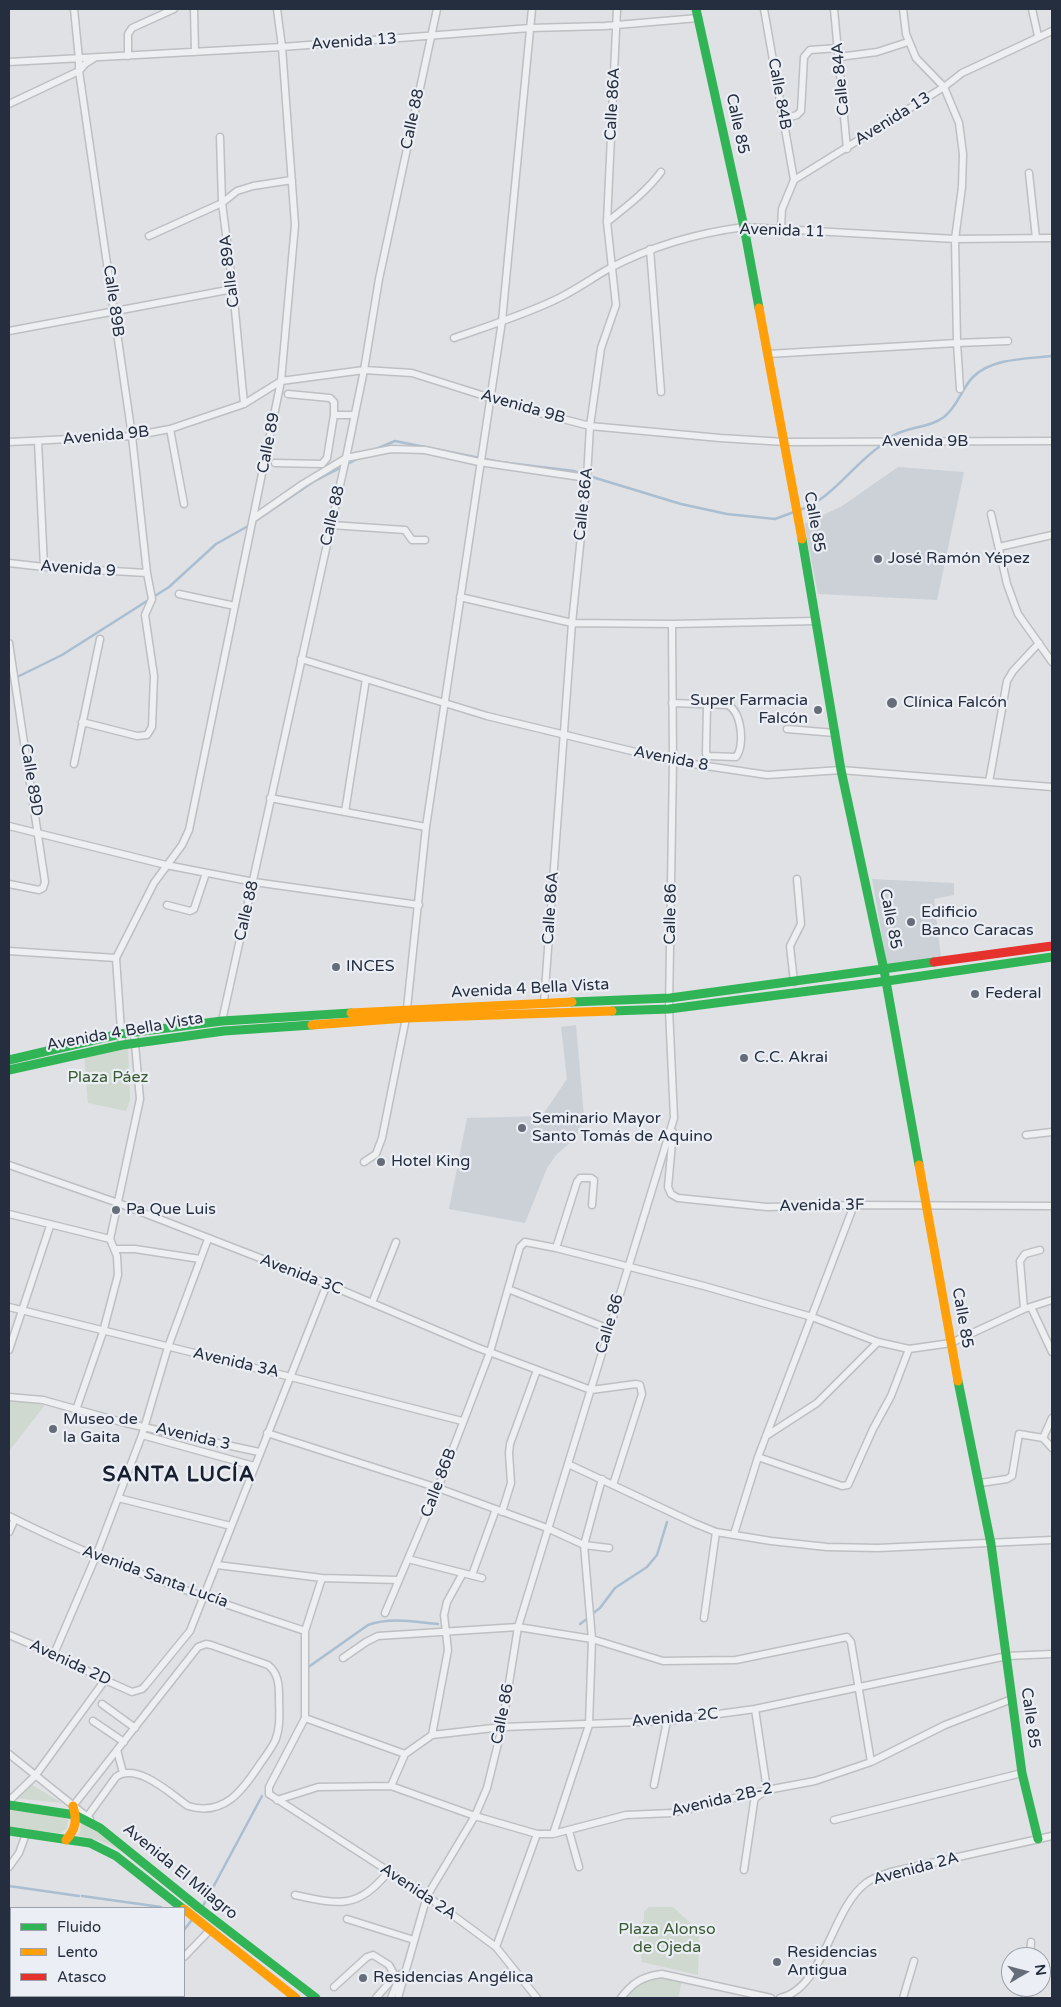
<!DOCTYPE html>
<meta charset="utf-8">
<style>
body{margin:0}
#map{position:relative;width:1061px;height:2007px;overflow:hidden;background:#dfe1e4;font-family:"Varela Round",sans-serif}
canvas{display:block}
.frame{position:absolute;inset:0;border:10px solid #252e3e;pointer-events:none}
.legend{position:absolute;left:10px;top:1907px;width:175px;height:90px;box-sizing:border-box;background:#ebeff5;border:1px solid #9ca2ac;margin:0;padding:6px 9px;list-style:none;font-size:15px;color:#252e3e}
.legend li{display:flex;align-items:center;gap:10px;height:25px}
.legend b{width:25px;border:1px solid #9ca2ac}
.north{position:absolute;left:1001px;top:1947px;width:50px;height:50px;box-sizing:border-box;background:#ebeff5;border:1px solid #9ca2ac;border-radius:50%;rotate:82deg;font-size:14px;font-weight:700;line-height:20px;text-align:center;color:#252e3e}
.north::after{content:'';display:block;margin:auto;width:18px;height:22px;background:#666d78;clip-path:polygon(50% 0,100% 100%,50% 72%,0 100%)}
</style>
<div id="map">
<canvas width="1061" height="2007"></canvas>
<div class="frame"></div>
<ul class="legend">
<li><b style="height:6px;background:#30b455"></b>Fluido</li>
<li><b style="height:6px;background:#ff9f0a"></b>Lento</li>
<li><b style="height:6px;background:#e5322d"></b>Atasco</li>
</ul>
<div class="north">N</div>
</div>
<script>
const g = document.querySelector('canvas').getContext('2d');
g.lineJoin = 'round';
function fillPath(path, color) {
  g.fillStyle = color;
  g.fill(path, 'evenodd');
}
function stroke(path, color, width, dash) {
  g.strokeStyle = color;
  g.lineWidth = width;
  g.lineCap = dash ? 'butt' : 'round';
  g.setLineDash(dash || []);
  g.stroke(path);
}
function write(font, color, halo, rows, align = 'center') {
  g.font = font + ' "Varela Round",sans-serif';
  g.lineWidth = 4.5;
  g.setLineDash([]);
  g.textBaseline = 'middle';
  g.strokeStyle = halo;
  g.fillStyle = color;
  for (const [text, x, y, turn = 0] of rows) {
    g.save();
    g.translate(x, y);
    g.rotate((+turn || 0) * Math.PI / 180);
    g.textAlign = isNaN(turn) ? turn : align;
    if (halo) g.strokeText(text, 0, 0);
    g.fillText(text, 0, 0);
    g.restore();
  }
}
const built = new Path2D(`
 M 898,467 L 964,472 L 937,600 L 818,594 L 804,524 L 842,506 Z
 M 872,879 L 954,883 L 954,895 L 934,899 L 941,957 L 887,965 Z
 M 576,1025 L 584,1117 L 576,1138 L 557,1154 L 547,1168 L 525,1223 L 449,1209 L 467,1118 L 542,1116 L 567,1079 L 561,1027 Z`);
const green = new Path2D(`
 M 128,1048 L 130,1100 L 126,1111 L 88,1103 L 84,1053 Z
 M 9,1400 L 45,1405 L 9,1451 Z
 M 29,1783 L 62,1803 L 15,1798 Z
 M 10,1810 L 55,1815 L 68,1820 L 67,1828 L 61,1833 L 10,1828 Z
 M 81,1823 L 100,1833 L 124,1852 L 101,1841 L 78,1835 L 80,1832 Z
 M 649,1907 L 673,1907 L 699,1931 L 698,1975 L 642,1962 L 638,1930 L 644,1919 L 644,1912 Z
 M 648,1977 L 663,1977 L 682,1981 L 678,1998 L 624,1998 L 633,1986 Z`);
const stream = new Path2D(`
 M 891,437 C 907,426 928,429 944,417 C 959,405 961,389 973,377 C 992,358 1026,359 1052,356
 M 376,449 L 395,441 L 500,462 L 574,471 L 584,475
 M 589,476 L 681,504 L 727,514 L 775,519 L 794,512
 M 799,510 C 830,501 853,465 879,447
 M 254,522 L 313,482 L 361,457
 M 9,681 L 62,655 L 169,587 L 216,544 L 250,525
 M 592,1614 L 600,1608 L 615,1588 L 647,1567 L 657,1555 L 667,1522
 M 580,1624 L 587,1619
 M 307,1668 L 368,1625 C 390,1617 415,1622 438,1624
 M 9,1886 L 79,1896
 M 82,1896 L 161,1907
 M 203,1906 L 262,1796
 M 184,1930 L 191,1921
 M 126,1998 L 128,1996`);
const street = new Path2D(`
 M 74,9 L 79,59 L 79,71 L 132,436 L 147,573 L 152,599 L 145,615 L 154,676 L 152,727 L 147,735 L 137,736 L 82,722
 M 194,9 L 195,52
 M 764,9 L 794,180
 M 834,9 L 847,149
 M 1032,9 L 1038,36
 M 128,56 L 128,34 L 132,28 L 174,9
 M 839,57 L 877,52 L 908,42
 M 9,62 L 282,47 L 530,28 L 605,26 L 698,18
 M 9,104 L 79,71 L 85,64 L 93,59
 M 783,119 L 797,115 L 801,111 L 804,57 L 810,50 L 838,48
 M 220,137 L 222,203 L 233,289 L 244,404
 M 1029,173 L 1036,238
 M 607,222 C 626,207 646,192 661,172
 M 781,229 L 782,209 L 794,180 L 944,87 L 962,73 L 1052,31
 M 149,236 L 222,203 L 237,191 L 253,186 L 292,180
 M 650,249 L 661,392
 M 9,331 L 233,289
 M 454,338 C 488,326 524,315 557,299 C 576,290 592,278 610,268 C 652,246 698,233 744,227 L 955,239 L 1052,238
 M 768,354 L 957,343 L 955,239 L 962,187 L 963,154 L 959,123 L 944,87 L 916,58 L 906,34 L 903,9
 M 960,389 L 957,343 L 1008,341
 M 288,394 L 330,398 L 334,402 L 334,415
 M 170,429 L 184,504
 M 38,441 L 44,567
 M 9,442 L 132,436 L 170,429 L 244,404 L 281,381 L 364,370 L 412,373 L 532,411 L 590,426 L 720,438 L 785,442 L 1052,441
 M 275,463 L 322,464 L 327,458 L 334,415 L 355,415
 M 991,514 L 1007,584 L 1018,614 L 1052,662
 M 254,518 L 303,484 L 346,458 L 391,449 L 425,450 L 479,462 L 587,478
 M 331,525 L 405,530 L 412,540 L 425,540
 M 999,547 L 1052,535
 M 9,563 L 44,567 L 147,573
 M 179,594 L 235,606
 M 460,597 L 572,623 L 672,624 L 816,621
 M 9,643 L 45,882 L 43,888 L 39,890 L 9,884
 M 301,659 L 487,716 L 673,761 L 767,775 L 841,770 L 1052,787
 M 672,703 L 728,705 C 742,713 745,746 736,757 L 709,756 L 706,754 L 707,705
 M 787,729 L 835,733
 M 74,764 L 100,639
 M 989,782 L 1007,681 L 1013,671 L 1039,643
 M 270,798 L 426,827
 M 345,812 L 366,679
 M 9,826 L 166,865 L 254,882 L 419,905
 M 167,905 L 190,911 L 194,909 L 206,873
 M 9,951 L 116,958
 M 794,982 L 790,946 L 801,924 L 797,879
 M 544,1003 L 572,623 L 587,478 L 590,426 L 601,348 L 616,305 L 607,222 L 617,9
 M 222,1021 L 346,458 L 364,370 L 379,279 L 437,9
 M 122,1045 L 116,958 L 154,883 L 182,845 L 189,830 L 281,381 L 295,225 L 282,47 L 277,9
 M 673,1132 L 668,1187 L 671,1194 L 678,1198 L 767,1207 L 854,1205 L 1052,1206
 M 1026,1135 L 1052,1132
 M 364,1162 L 376,1154 L 382,1138 L 406,1018 L 426,827 L 502,321 L 532,9
 M 9,1165 L 118,1203 L 327,1284 L 476,1347 L 591,1390 L 636,1384 L 640,1385 L 642,1394 L 613,1485
 M 9,1214 L 110,1239
 M 556,1248 L 577,1182 L 580,1178 L 591,1178 L 594,1180 L 592,1205
 M 115,1249 L 135,1249 L 200,1259
 M 508,1289 L 609,1329
 M 372,1303 L 396,1242
 M 9,1307 L 291,1377 L 462,1421
 M 1031,1307 L 1052,1352
 M 1024,1309 L 1020,1261 L 1025,1254 L 1040,1250
 M 9,1350 L 50,1226
 M 9,1397 L 43,1400 L 125,1423 L 259,1452
 M 76,1410 L 103,1332 L 118,1275 L 117,1256 L 110,1239 L 140,1099 L 134,1033
 M 267,1433 L 438,1488 L 547,1528 L 584,1545 L 609,1548
 M 142,1435 L 254,1466
 M 766,1436 L 817,1403 L 878,1342
 M 1043,1438 L 1052,1418
 M 758,1457 L 842,1486 L 848,1485 L 873,1429 L 891,1396 L 909,1349
 M 568,1464 L 694,1523 L 716,1532 L 771,1541 L 827,1547 L 878,1548 L 1052,1540
 M 980,1483 L 1007,1479 L 1012,1476 L 1019,1434 L 1043,1438 L 1052,1448
 M 118,1498 L 231,1526
 M 502,1512 L 511,1483 L 509,1453 L 510,1444 L 537,1370
 M 9,1516 C 103,1564 204,1597 305,1631
 M 9,1532 L 15,1519
 M 734,1534 L 758,1457 L 854,1205
 M 408,1559 L 482,1578
 M 217,1565 L 322,1578 L 398,1580
 M 472,1575 L 496,1509
 M 322,1578 L 305,1631 L 305,1718 L 269,1787 L 269,1794 L 427,1896 L 496,1947 L 537,1998
 M 385,1613 L 438,1488 L 490,1352 L 520,1247 L 525,1242 L 556,1248 L 704,1286 L 812,1317 L 878,1342 L 909,1349 L 951,1343 L 1024,1309 L 1052,1300
 M 704,1618 L 716,1532
 M 9,1635 L 54,1654 L 105,1680 L 132,1692 L 142,1689 L 145,1686 L 190,1631 L 327,1284
 M 54,1654 L 96,1556 L 142,1435 L 168,1347 L 208,1239
 M 343,1658 L 366,1642 L 378,1636 L 518,1627 L 592,1639 L 663,1661 L 736,1660 L 847,1637 L 851,1642 L 871,1762
 M 102,1704 L 135,1728
 M 305,1718 L 405,1754 L 432,1735 L 502,1727 L 667,1721 L 755,1709 L 1007,1656 L 1052,1654
 M 93,1721 L 124,1742
 M 432,1735 L 448,1650 L 444,1615 L 447,1602 L 463,1573
 M 117,1750 L 123,1773
 M 9,1754 L 90,1819
 M 654,1785 L 667,1721
 M 391,1786 L 405,1754
 M 277,1800 L 318,1787 L 391,1786 L 475,1816 L 537,1834 L 553,1834 L 626,1815 L 672,1813 L 767,1790 L 815,1781 L 871,1762 L 945,1725 L 1012,1699
 M 9,1801 L 35,1776 L 105,1680
 M 73,1806 L 198,1647 L 206,1644 L 211,1645 L 268,1665 C 278,1673 279,1684 279,1696 C 279,1711 281,1727 275,1741 C 271,1749 265,1757 260,1764 C 243,1790 224,1817 188,1806 C 171,1794 137,1762 116,1777 L 87,1817
 M 834,1820 L 1022,1773
 M 569,1831 L 579,1867
 M 553,1834 L 589,1725 L 592,1639 L 584,1545 L 602,1479
 M 9,1867 L 19,1853 L 26,1834
 M 744,1870 L 754,1802 L 755,1798 L 767,1790 L 755,1709
 M 295,1895 C 340,1905 358,1909 389,1871
 M 347,1919 L 414,1940
 M 496,1947 L 537,1834
 M 184,1957 L 210,1930
 M 1030,1957 L 1031,1942
 M 334,1987 L 367,1957 L 373,1955 L 389,1965 L 395,1976 L 400,1976
 M 114,1998 L 116,1996
 M 145,1998 L 147,1996
 M 376,1998 L 395,1976
 M 391,1998 L 401,1974
 M 398,1998 L 427,1896 L 475,1816 L 487,1788 L 502,1727 L 518,1627 L 674,1118 L 669,1009 L 673,761 L 672,624
 M 621,1998 C 632,1983 643,1976 662,1974 L 771,1998
 M 780,1998 C 824,1989 831,1909 866,1883 C 874,1877 882,1875 891,1872 L 1052,1836
 M 903,1998 L 914,1961
 M 1025,1998 L 1027,1987`);
const fast = new Path2D(`
 M 696,9 L 744,227 L 759,308
 M 802,539 L 841,770 L 884,970 L 919,1165
 M 572,1002 L 670,998 L 934,962
 M 612,1011 L 669,1009 L 887,981 L 1052,957
 M 9,1060 L 120,1034 L 222,1021 L 351,1013
 M 9,1070 L 122,1045 L 224,1031 L 312,1025
 M 958,1381 L 991,1544 L 1022,1773 L 1038,1839
 M 9,1805 L 75,1815 L 100,1828 L 199,1908 L 316,1998
 M 9,1831 L 90,1843 L 116,1856 L 182,1908`);
const slow = new Path2D(`
 M 759,308 L 802,539
 M 351,1013 L 572,1002
 M 312,1025 L 406,1018 L 612,1011
 M 919,1165 L 958,1381
 M 66,1840 C 76,1829 77,1820 73,1806
 M 184,1909 L 296,1998`);
const jam = new Path2D(`
 M 934,962 L 1052,946`);
const markers = [
 [878,559,5,"#666d78"],
 [892,703,6,"#666d78"],
 [818,710,5,"#666d78"],
 [911,922,5,"#666d78"],
 [336,967,5,"#666d78"],
 [975,994,5,"#666d78"],
 [744,1058,5,"#666d78"],
 [522,1128,5,"#666d78"],
 [381,1162,5,"#666d78"],
 [116,1210,5,"#666d78"],
 [53,1429,5,"#666d78"],
 [777,1962,5,"#666d78"],
 [363,1978,5,"#666d78"]
];
const streetNames = [
 ["Avenida 13",354,42,-4],
 ["Calle 84A",841,79,-95],
 ["Calle 84B",779,94,80],
 ["Calle 86A",613,104,-87],
 ["Calle 88",413,119,-78],
 ["Avenida 13",893,119,-32],
 ["Calle 85",737,124,78],
 ["Avenida 11",782,231,2],
 ["Calle 89A",230,271,-97],
 ["Calle 89B",113,301,82],
 ["Avenida 9B",523,407,16],
 ["Avenida 9B",106,436,-5],
 ["Avenida 9B",925,442],
 ["Calle 89",269,443,-79],
 ["Calle 86A",584,504,-84],
 ["Calle 88",333,516,-77],
 ["Calle 85",814,522,80],
 ["Avenida 9",78,569,4],
 ["Avenida 8",671,759,11],
 ["Calle 89D",31,780,81],
 ["Calle 86A",551,908,-86],
 ["Calle 88",247,911,-77],
 ["Calle 86",671,914,-89],
 ["Calle 85",890,919,79],
 ["Avenida 4 Bella Vista",530,989,-3],
 ["Avenida 4 Bella Vista",125,1032,-10],
 ["Avenida 3F",822,1206,-1],
 ["Avenida 3C",301,1275,21],
 ["Calle 85",962,1318,80],
 ["Calle 86",610,1324,-73],
 ["Avenida 3A",236,1363,13],
 ["Avenida 3",193,1437,13],
 ["Calle 86B",439,1483,-69],
 ["Avenida Santa Lucía",155,1577,20],
 ["Avenida 2D",70,1663,25],
 ["Calle 86",503,1714,-79],
 ["Avenida 2C",675,1718,-5],
 ["Calle 85",1030,1718,82],
 ["Avenida 2B-2",722,1800,-13],
 ["Avenida 2A",916,1869,-15],
 ["Avenida El Milagro",180,1872,39],
 ["Avenida 2A",418,1892,34]
];
const poiNames = [
 ["José Ramón Yépez",888,559],
 ["Super Farmacia",808,701,"right"],
 ["Falcón",808,719,"right"],
 ["Clínica Falcón",903,703],
 ["Edificio",921,913],
 ["Banco Caracas",921,931],
 ["INCES",346,967],
 ["Federal",985,994],
 ["C.C. Akrai",754,1058],
 ["Seminario Mayor",532,1119],
 ["Santo Tomás de Aquino",532,1137],
 ["Hotel King",391,1162],
 ["Pa Que Luis",126,1210],
 ["Museo de",63,1420],
 ["la Gaita",63,1438],
 ["Residencias",787,1953],
 ["Antigua",787,1971],
 ["Residencias Angélica",373,1978]
];
const parkNames = [
 ["Plaza Páez",108,1078],
 ["Plaza Alonso",667,1930],
 ["de Ojeda",667,1948]
];
const districtNames = [
 ["SANTA LUCÍA",179,1475]
];
fillPath(built, '#ccd1d8');
fillPath(green, '#cfd9cf');
stroke(stream, '#aabed2', 2.5);
stroke(street, '#bdbfc2', 9);
stroke(street, '#eeeff1', 6);
stroke(fast, '#30b455', 9);
stroke(slow, '#ff9f0a', 9);
stroke(jam, '#e5322d', 9);
for (const [x, y, r, color] of markers) {
  const dot = new Path2D();
  dot.arc(x, y, r, 0, 2 * Math.PI);
  g.fillStyle = color;
  g.fill(dot);
  stroke(dot, '#ebeff5', 2);
}
write('16px', '#252e3e', '#ebeff5', streetNames);
write('16px', '#252e3e', '#ebeff5', poiNames, 'left');
write('16px', '#3a5b32', '#ebeff5', parkNames);
g.letterSpacing = '1px';
write('bold 21px', '#18202f', '#ebeff5', districtNames);
g.letterSpacing = '0px';
</script>
